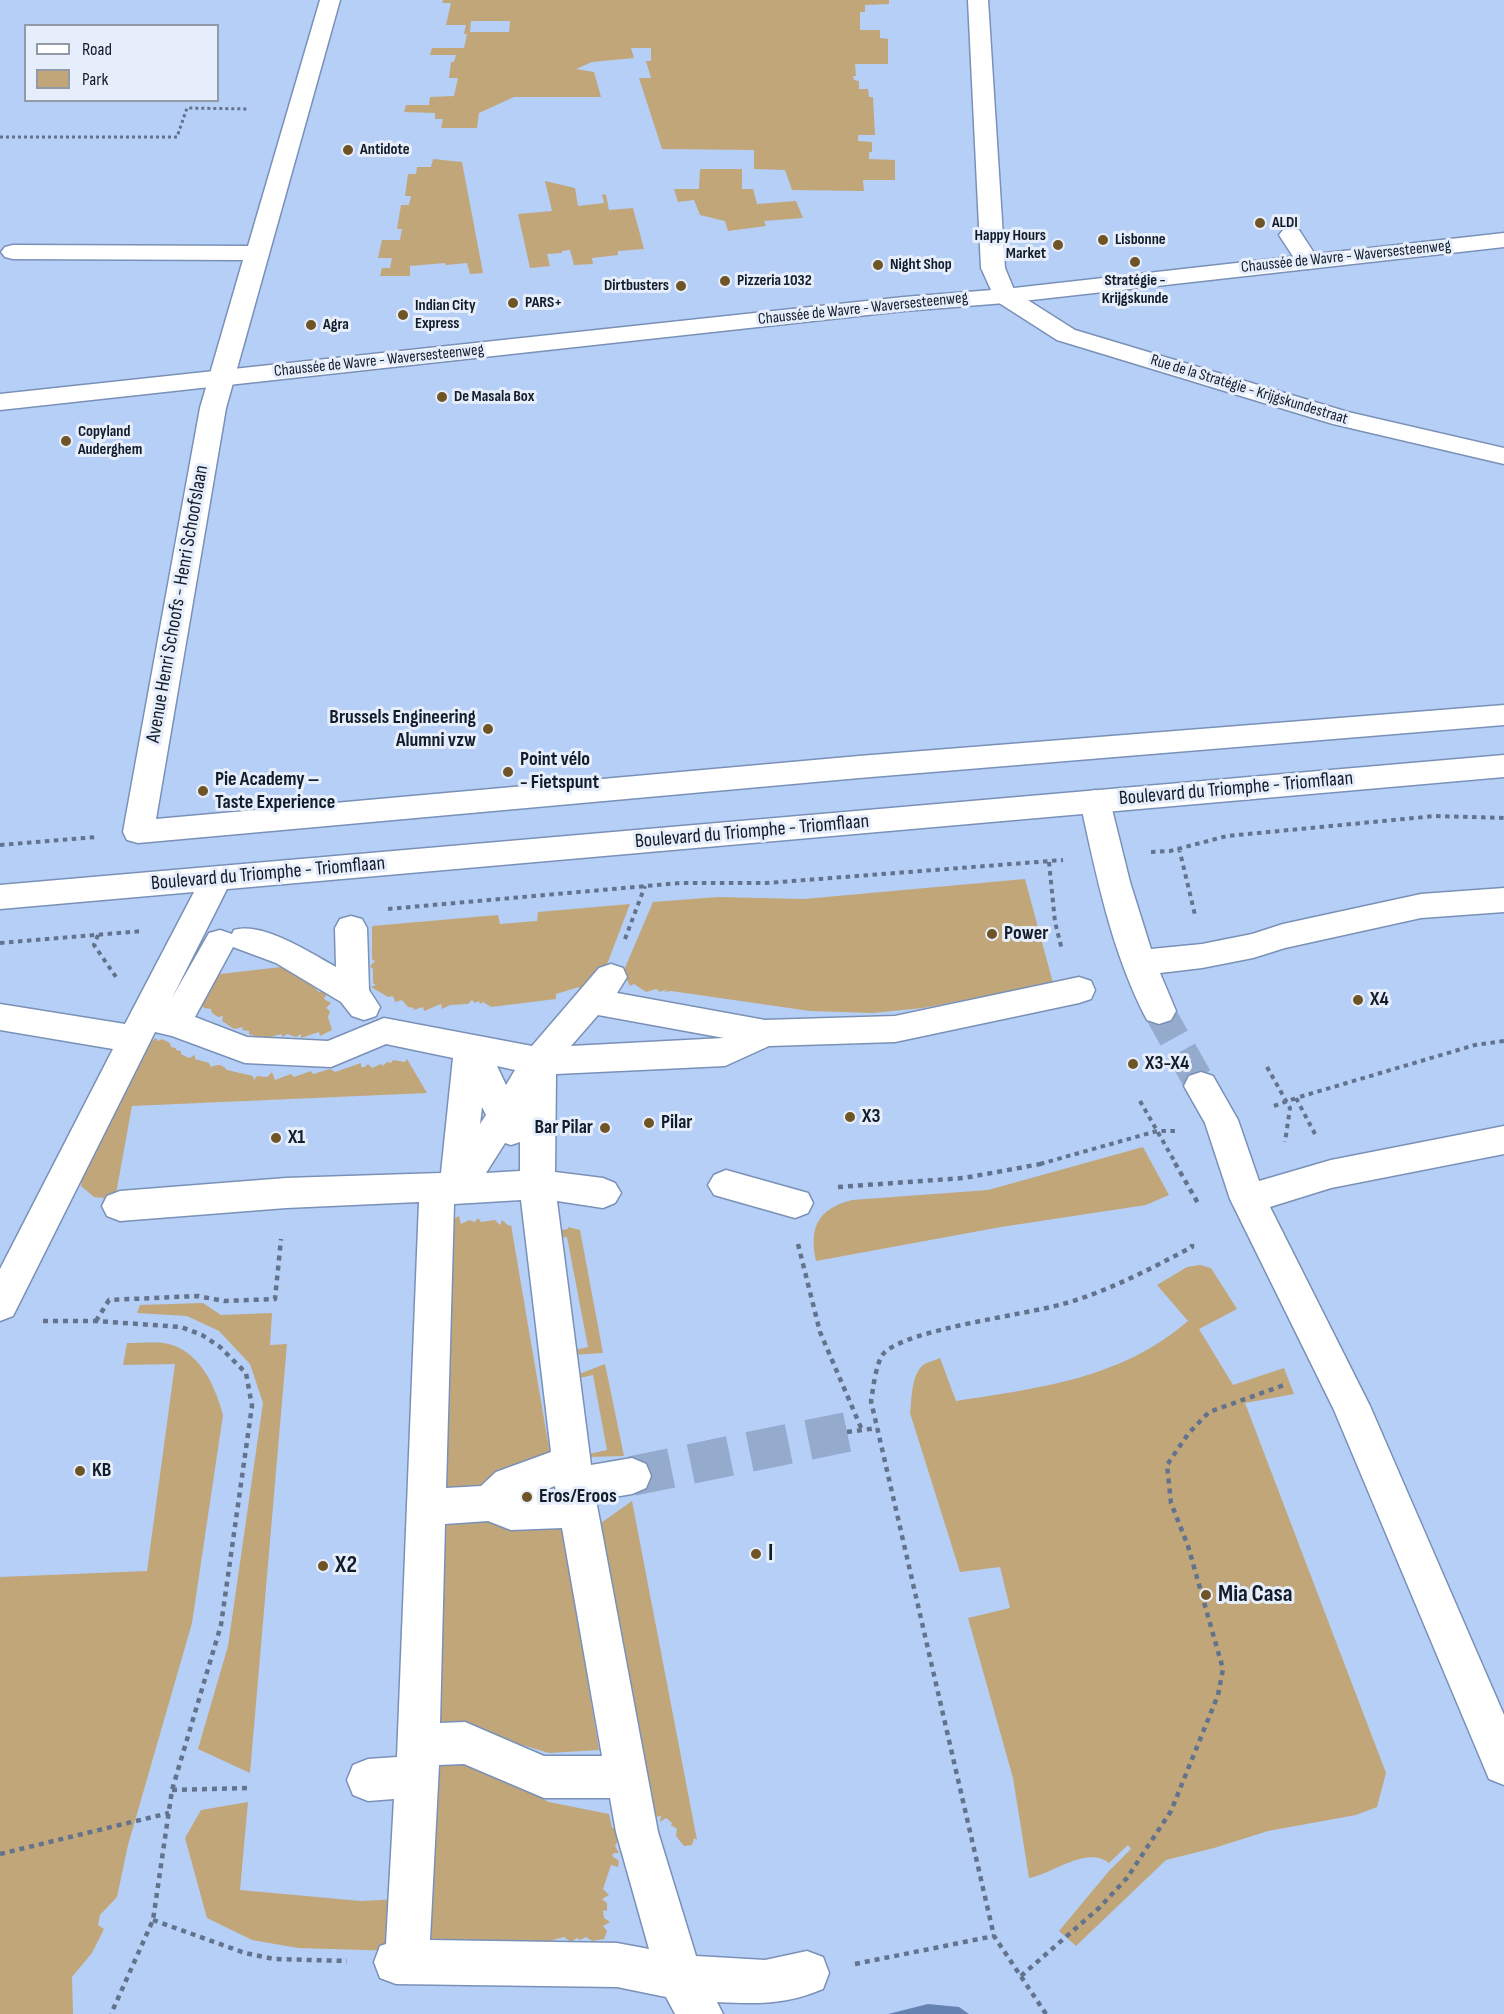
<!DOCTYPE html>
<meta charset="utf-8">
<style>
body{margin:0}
#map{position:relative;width:1504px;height:2014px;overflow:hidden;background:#b6cff7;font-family:"Sofia Sans Condensed",sans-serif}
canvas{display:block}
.legend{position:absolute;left:24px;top:24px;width:195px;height:78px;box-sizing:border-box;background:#e7eefb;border:2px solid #929aa7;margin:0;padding:8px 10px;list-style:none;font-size:18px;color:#131c2a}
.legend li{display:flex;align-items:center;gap:12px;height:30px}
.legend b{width:30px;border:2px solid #929aa7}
</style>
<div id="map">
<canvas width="1504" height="2014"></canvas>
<ul class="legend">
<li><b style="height:8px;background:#fff"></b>Road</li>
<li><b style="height:16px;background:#c1a67a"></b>Park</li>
</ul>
</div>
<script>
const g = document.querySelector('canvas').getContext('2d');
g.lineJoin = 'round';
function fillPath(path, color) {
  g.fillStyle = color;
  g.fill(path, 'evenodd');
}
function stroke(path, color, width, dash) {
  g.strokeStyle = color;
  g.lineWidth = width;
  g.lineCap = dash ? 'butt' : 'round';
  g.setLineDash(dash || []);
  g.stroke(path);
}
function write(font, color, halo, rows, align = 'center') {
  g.font = font + ' "Sofia Sans Condensed",sans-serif';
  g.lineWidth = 6;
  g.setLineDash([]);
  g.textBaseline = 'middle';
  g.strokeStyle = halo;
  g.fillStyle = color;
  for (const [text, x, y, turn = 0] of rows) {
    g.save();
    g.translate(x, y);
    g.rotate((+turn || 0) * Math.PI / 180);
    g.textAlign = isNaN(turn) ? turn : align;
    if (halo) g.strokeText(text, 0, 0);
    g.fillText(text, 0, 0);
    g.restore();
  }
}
const green = new Path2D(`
 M 443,0 L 889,0 L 889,4 L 865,5 L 865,12 L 860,12 L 860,30 L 880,30 L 880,38 L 888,39 L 888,64 L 855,64 L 856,76 L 853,76 L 854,80 L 859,81 L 859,89 L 868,89 L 869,97 L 873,97 L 875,135 L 858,135 L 858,141 L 872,142 L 872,152 L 869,152 L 869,159 L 895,160 L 895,180 L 863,180 L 864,191 L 792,190 L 785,170 L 754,169 L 754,150 L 662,149 L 639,78 L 651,78 L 646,61 L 651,61 L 651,48 L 631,48 L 634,58 L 592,62 L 576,69 L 594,72 L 601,97 L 514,97 L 479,113 L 477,128 L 441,128 L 443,119 L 435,119 L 435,113 L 404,112 L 406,105 L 429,105 L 430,97 L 454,96 L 458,78 L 449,78 L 451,62 L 454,62 L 456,55 L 430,55 L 432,48 L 464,48 L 467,34 L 464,34 L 466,25 L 446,25 L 451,3 L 442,3 ZM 471,21 L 510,21 L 509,32 L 470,32 Z
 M 433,159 L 462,162 L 483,273 L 470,274 L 467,263 L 446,265 L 445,263 L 410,266 L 410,276 L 380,276 L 382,268 L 390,268 L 392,258 L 378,258 L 382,240 L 400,240 L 402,229 L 397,229 L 401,205 L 409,205 L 411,196 L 405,196 L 408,174 L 416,174 L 417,167 L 431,167 Z
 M 700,169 L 742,169 L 742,189 L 753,189 L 757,204 L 796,201 L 803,218 L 764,221 L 766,226 L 728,231 L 725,221 L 700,215 L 694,200 L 678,202 L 674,189 L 699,189 Z
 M 545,181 L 575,188 L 578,206 L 604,203 L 602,194 L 606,195 L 609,210 L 633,208 L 644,249 L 618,251 L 618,255 L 592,258 L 593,264 L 574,265 L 570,250 L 562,251 L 562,253 L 547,254 L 550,266 L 530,268 L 518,214 L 552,211 Z
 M 1025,879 L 1053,983 L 923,1008 L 872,1013 L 810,1011 L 671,991 L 664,992 L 667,989 L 660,992 L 656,989 L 646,992 L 634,984 L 630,986 L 627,980 L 619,982 L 653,902 L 718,897 L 804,899 Z
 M 630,904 L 601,980 L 580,990 L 579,987 L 556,994 L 556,999 L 491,1007 L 483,1002 L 480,1004 L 479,1001 L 475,1003 L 472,1000 L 468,1004 L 450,1005 L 442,1009 L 441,1004 L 424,1011 L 423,1007 L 413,1010 L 414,1008 L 408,1007 L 402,1000 L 395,1002 L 393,996 L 388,997 L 371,987 L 376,985 L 373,983 L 373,969 L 370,966 L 375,961 L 372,959 L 372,926 L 498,915 L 500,924 L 537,921 L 538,912 Z
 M 290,966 L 319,992 L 325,991 L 327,993 L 324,999 L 331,1003 L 326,1008 L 330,1011 L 328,1017 L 332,1030 L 320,1036 L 319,1032 L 301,1038 L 301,1034 L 296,1037 L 287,1034 L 283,1037 L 281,1034 L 264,1039 L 249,1034 L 249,1031 L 242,1030 L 243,1027 L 234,1029 L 222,1021 L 223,1016 L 218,1017 L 212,1013 L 211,1009 L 204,1008 L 199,1002 L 220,974 Z
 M 156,1038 L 158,1041 L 162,1039 L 170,1043 L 171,1047 L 176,1048 L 176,1050 L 181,1051 L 181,1054 L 189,1058 L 195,1055 L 195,1059 L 209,1063 L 211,1067 C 218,1064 222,1064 227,1070 L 253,1076 L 254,1080 L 257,1076 L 267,1077 L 272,1072 L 275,1080 L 291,1074 L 294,1077 L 311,1071 L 313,1074 L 330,1069 L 335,1072 L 361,1063 L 361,1067 L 365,1067 L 368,1064 L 372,1068 L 381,1064 L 383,1066 L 387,1062 L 391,1063 L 393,1060 L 405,1062 L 407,1059 L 427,1093 L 132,1106 L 115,1199 L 94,1197 L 81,1186 L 83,1172 L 149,1040 L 152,1041 Z
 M 1143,1147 L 1169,1195 L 1146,1205 L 1001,1227 L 816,1261 C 809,1228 817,1209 852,1200 L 988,1190 Z
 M 459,1216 L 461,1224 L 469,1220 L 475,1222 L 478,1218 L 481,1222 L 495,1220 L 500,1225 L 502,1220 L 509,1226 L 511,1225 L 551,1460 L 501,1484 L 435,1500 L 453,1219 Z
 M 568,1227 L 580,1230 L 603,1353 L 571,1355 L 570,1351 L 588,1347 L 567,1237 L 550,1239 L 560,1230 L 568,1229 Z
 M 1200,1265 L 1211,1268 L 1237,1309 L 1199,1329 L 1233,1385 L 1284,1368 L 1294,1394 L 1245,1403 L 1386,1773 L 1377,1807 L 1356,1815 L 1268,1831 L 1214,1848 L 1166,1860 L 1076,1946 L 1059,1931 L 1109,1871 L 1131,1849 L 1128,1845 L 1109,1863 C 1087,1845 1052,1874 1029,1878 L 1013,1778 L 968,1618 L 1010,1608 L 1000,1567 L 960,1572 L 910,1413 C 912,1399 911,1377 922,1366 C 926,1362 934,1361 940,1358 L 956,1401 C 1039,1388 1121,1379 1188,1321 L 1157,1285 L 1187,1267 Z
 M 203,1303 L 221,1315 L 272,1313 L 270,1345 L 287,1344 L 250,1773 L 198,1749 L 228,1646 L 263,1403 L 250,1364 L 219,1331 L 187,1316 L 137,1313 L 140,1305 Z
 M 127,1343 C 139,1343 153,1342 164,1343 C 199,1349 215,1385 223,1415 L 192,1623 L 128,1845 L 117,1897 L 100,1915 L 98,1925 L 104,1929 L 92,1953 L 72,1977 L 73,2014 L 0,2014 L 0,1577 L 147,1571 L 175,1364 L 123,1365 Z
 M 605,1364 L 624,1456 L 589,1457 L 589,1454 L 607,1450 L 593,1375 L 575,1379 L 574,1376 Z
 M 632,1501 L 697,1840 L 694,1838 L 692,1845 L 684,1846 L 676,1836 L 677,1829 L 671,1825 L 672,1823 L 666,1818 L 660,1822 L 661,1816 L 654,1817 L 601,1523 Z
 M 461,1519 L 562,1524 L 599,1750 L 549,1753 L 429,1717 L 439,1527 Z
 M 460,1758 L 549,1802 L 609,1814 L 612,1828 L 620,1828 L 620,1836 L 615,1846 L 619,1853 L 614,1853 L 612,1856 L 619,1861 L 618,1867 L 611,1865 L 603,1889 L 609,1895 L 602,1899 L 607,1903 L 607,1911 L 603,1910 L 604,1918 L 610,1922 L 603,1926 L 607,1931 L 604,1939 L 592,1941 L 586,1937 L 580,1940 L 577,1938 L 571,1942 L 564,1937 L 553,1940 L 550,1947 L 419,1949 L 426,1767 Z
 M 248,1802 L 240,1890 L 361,1901 L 399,1899 L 397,1951 L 298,1948 L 252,1940 L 207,1918 L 185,1838 L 201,1810 Z`);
const water = new Path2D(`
 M 928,2004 L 959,2007 L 969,2014 L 888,2014 Z`);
const minorTunnelFar1 = new Path2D(`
 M 1159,1011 L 1201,1086`);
const minorTunnel = new Path2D(`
 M 632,1476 L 847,1432`);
const pathFar2 = new Path2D(`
 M 0,137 L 177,137 L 187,108 L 249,109`);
const pathFar1 = new Path2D(`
 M 0,845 L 96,837
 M 1179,848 L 1195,915
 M 1151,852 L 1170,851 L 1227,836 L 1435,816 L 1504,818
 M 1049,862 L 1055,922 L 1062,950
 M 388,909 L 680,883 L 767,883 L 1063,860
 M 98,935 L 94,945 L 116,977
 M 625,939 L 645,886
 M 0,943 L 142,931
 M 1267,1067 L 1290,1108 L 1285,1142
 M 1140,1101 L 1176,1164
 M 1274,1106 L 1296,1098
 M 1315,1134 L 1296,1098 L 1475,1045 L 1504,1041
 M 1040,1164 L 1157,1131 L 1176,1131`);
const path = new Path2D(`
 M 1175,1163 L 1199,1205
 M 838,1187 L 964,1178 L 1046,1163
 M 798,1244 L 820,1332 L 862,1430
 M 43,1321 L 96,1321 L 181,1327 L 202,1335 L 220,1347 L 246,1373 L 252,1406 L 221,1625 L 172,1790 L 153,1920 L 111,2014
 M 96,1321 L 109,1300 L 198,1296 L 224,1301 L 275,1299 L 281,1239
 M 847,1432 L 877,1428
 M 172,1790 L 249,1788
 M 0,1854 L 169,1813
 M 153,1920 L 245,1953 L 274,1959 L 347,1961
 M 855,1964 L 994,1936
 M 1021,1976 L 1099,1908 L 1127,1878 L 1171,1811 L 1218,1695 L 1223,1669 L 1188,1546 L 1171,1503 L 1167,1465 L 1188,1434 L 1209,1412 L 1287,1384
 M 1046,2014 L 994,1936 L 871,1401 C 873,1390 876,1361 884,1353 C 908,1329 1024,1315 1063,1304 C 1109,1291 1150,1269 1192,1247 L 1192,1244`);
const minor = new Path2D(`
 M 320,0 L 340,0 L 226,408 L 156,819 L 859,756 L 1504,705 L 1504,725 L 859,778 L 138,843 L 127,840 L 123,832 L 200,408 L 243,260 L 13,259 L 5,257 L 1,252 L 5,247 L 13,245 L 248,246 Z
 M 968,0 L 988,0 L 1005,268 L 1015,292 L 1075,330 L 1348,412 L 1504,448 L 1504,464 L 1333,424 L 1057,340 L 996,301 L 981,268 Z
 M 1291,228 L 1299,230 L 1320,262 L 1316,267 L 1308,269 L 1300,267 L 1279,235 L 1283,230 Z
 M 1095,790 L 1106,793 L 1110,801 L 1130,882 L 1151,949 L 1202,944 L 1252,934 L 1283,924 L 1421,894 L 1504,888 L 1504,912 L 1421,918 L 1285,948 L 1253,958 L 1202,968 L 1160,973 L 1176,1011 L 1171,1020 L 1159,1024 L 1147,1020 C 1112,954 1096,875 1080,801 L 1084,793 Z
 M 216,867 L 227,871 L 232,879 L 172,998 L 209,933 L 220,930 L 232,934 L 234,930 C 262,921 311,953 336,967 L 335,928 L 340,919 L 351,916 L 362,919 L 367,928 L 369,990 L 380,1007 L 376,1016 L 364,1020 L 352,1016 L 341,1002 L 276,963 L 233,947 L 195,1017 L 247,1037 L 328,1041 L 384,1018 L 532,1046 L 599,968 L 611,964 L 623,968 L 627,977 L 617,993 L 765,1020 L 895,1016 L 1079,977 L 1091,981 L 1095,990 L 1091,999 L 1079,1003 L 895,1042 L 769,1046 L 725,1066 L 556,1074 L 555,1172 L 603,1178 L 615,1183 L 621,1193 L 615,1203 L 603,1208 L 557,1201 L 591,1465 L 632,1458 L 646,1464 L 651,1476 L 646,1488 L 632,1494 L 596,1500 L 658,1832 L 696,1956 L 765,1960 L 807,1951 L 823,1957 L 829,1973 L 823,1989 C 785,2005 758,2004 717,2002 L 723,2014 L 675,2014 L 666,1997 L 617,1987 L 396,1984 L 380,1978 L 374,1962 L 380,1946 L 386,1944 L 394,1799 L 368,1801 L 353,1795 L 347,1780 L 353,1765 L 368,1759 L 397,1757 L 419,1202 L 286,1208 L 120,1221 L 107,1216 L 102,1206 L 107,1196 L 120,1191 L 286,1178 L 441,1173 L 453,1058 L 386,1044 L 331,1067 L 245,1063 L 172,1036 L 155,1032 L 13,1316 L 0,1321 L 0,1269 L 113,1049 L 0,1030 L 0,1004 L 125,1024 L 205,871 ZM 598,1015 L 724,1038 L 571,1046 ZM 497,1066 L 515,1070 L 506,1085 ZM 482,1107 L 486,1115 L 480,1124 ZM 520,1142 L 520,1171 L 486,1173 L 505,1143 L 511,1145 ZM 521,1200 L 551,1452 L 496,1472 L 481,1486 L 446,1488 L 454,1204 ZM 555,1486 L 556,1492 L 536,1493 ZM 488,1521 L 511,1530 L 562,1528 L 602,1756 L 544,1756 L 465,1722 L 440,1723 L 445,1524 ZM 464,1764 L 544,1798 L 610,1798 L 616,1832 L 649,1949 L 617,1943 L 430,1940 L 439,1765 Z
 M 1201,1072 L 1213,1076 L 1238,1120 L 1259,1181 L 1331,1160 L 1504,1126 L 1504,1154 L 1331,1188 L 1270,1207 L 1370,1406 L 1504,1715 L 1504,1785 L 1489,1779 L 1334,1410 L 1230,1199 L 1205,1123 L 1184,1086 L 1189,1076 Z
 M 726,1170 L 808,1193 L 813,1203 L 808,1213 L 795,1218 L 714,1195 L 708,1185 L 714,1175 Z`);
const major = new Path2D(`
 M 1504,233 L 1504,247 L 1005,303 L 904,311 L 0,410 L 0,394 L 904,297 L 1005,289 Z
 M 1504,755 L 1504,777 L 0,909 L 0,885 Z`);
const markers = [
 [348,150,6,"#6f5426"],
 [1260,223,6,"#6f5426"],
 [1103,240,6,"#6f5426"],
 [1058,245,6,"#6f5426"],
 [1135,262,6,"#6f5426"],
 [878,265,6,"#6f5426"],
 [725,281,6,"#6f5426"],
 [681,286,6,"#6f5426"],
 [513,303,6,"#6f5426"],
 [403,315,6,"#6f5426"],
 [311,325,6,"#6f5426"],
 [442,397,6,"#6f5426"],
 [66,441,6,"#6f5426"],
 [488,729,6,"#6f5426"],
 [508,772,6,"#6f5426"],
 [203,791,6,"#6f5426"],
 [992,934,6,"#6f5426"],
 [1358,1000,6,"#6f5426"],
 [1133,1064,6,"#6f5426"],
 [850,1117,6,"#6f5426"],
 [649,1123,6,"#6f5426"],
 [605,1128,6,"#6f5426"],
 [276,1138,6,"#6f5426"],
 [80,1471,6,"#6f5426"],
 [527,1497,6,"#6f5426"],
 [756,1554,6,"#6f5426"],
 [323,1566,6,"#6f5426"],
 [1206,1595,6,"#6f5426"]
];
const farPoinames = [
 ["Antidote",360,150],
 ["ALDI",1272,223],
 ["Happy Hours",1046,236,"right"],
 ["Market",1046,254,"right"],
 ["Lisbonne",1115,240],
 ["Night Shop",890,265],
 ["Pizzeria 1032",737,281],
 ["Stratégie -",1135,281,"center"],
 ["Krijgskunde",1135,299,"center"],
 ["Dirtbusters",669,286,"right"],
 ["PARS+",525,303],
 ["Indian City",415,306],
 ["Express",415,324],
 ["Agra",323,325],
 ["De Masala Box",454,397],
 ["Copyland",78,432],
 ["Auderghem",78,450]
];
const farStreetnames = [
 ["Chaussée de Wavre - Waversesteenweg",1346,257,-6],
 ["Chaussée de Wavre - Waversesteenweg",863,309,-6],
 ["Chaussée de Wavre - Waversesteenweg",379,361,-6],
 ["Rue de la Stratégie - Krijgskundestraat",1249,390,17]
];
const streetNames = [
 ["Avenue Henri Schoofs - Henri Schoofslaan",178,604,-80],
 ["Boulevard du Triomphe - Triomflaan",1236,789,-5],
 ["Boulevard du Triomphe - Triomflaan",752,832,-5],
 ["Boulevard du Triomphe - Triomflaan",268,874,-5]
];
const poiNames = [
 ["Brussels Engineering",476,718,"right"],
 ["Alumni vzw",476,741,"right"],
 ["Point vélo",520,760],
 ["- Fietspunt",520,783],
 ["Pie Academy –",215,780],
 ["Taste Experience",215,803],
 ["Power",1004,934],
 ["X4",1370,1000],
 ["X3-X4",1145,1064],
 ["X3",862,1117],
 ["Pilar",661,1123],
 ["Bar Pilar",593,1128,"right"],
 ["X1",288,1138],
 ["KB",92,1471],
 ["Eros/Eroos",539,1497]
];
const nearPoinames = [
 ["I",768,1554],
 ["X2",335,1566],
 ["Mia Casa",1218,1595]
];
fillPath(green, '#c1a67a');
fillPath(water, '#6582b2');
stroke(minorTunnelFar1, '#95abce', 31, [31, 15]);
stroke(minorTunnel, '#95abce', 40, [40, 20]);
stroke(minor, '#7a91b7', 3);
stroke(major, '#7a91b7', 3);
stroke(pathFar2, '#63738e', 3, [3, 3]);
stroke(pathFar1, '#63738e', 4, [4.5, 4.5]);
stroke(path, '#63738e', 4.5, [5, 5]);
fillPath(minor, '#fff');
fillPath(major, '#fff');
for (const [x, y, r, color] of markers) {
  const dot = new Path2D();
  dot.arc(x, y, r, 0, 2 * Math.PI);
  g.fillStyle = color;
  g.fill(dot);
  stroke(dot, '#e7eefb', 2);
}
write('bold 16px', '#131c2a', '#e7eefb', farPoinames, 'left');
write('16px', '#131c2a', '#e7eefb', farStreetnames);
write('20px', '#131c2a', '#e7eefb', streetNames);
write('bold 20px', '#131c2a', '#e7eefb', poiNames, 'left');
write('bold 24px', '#131c2a', '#e7eefb', nearPoinames, 'left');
</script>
